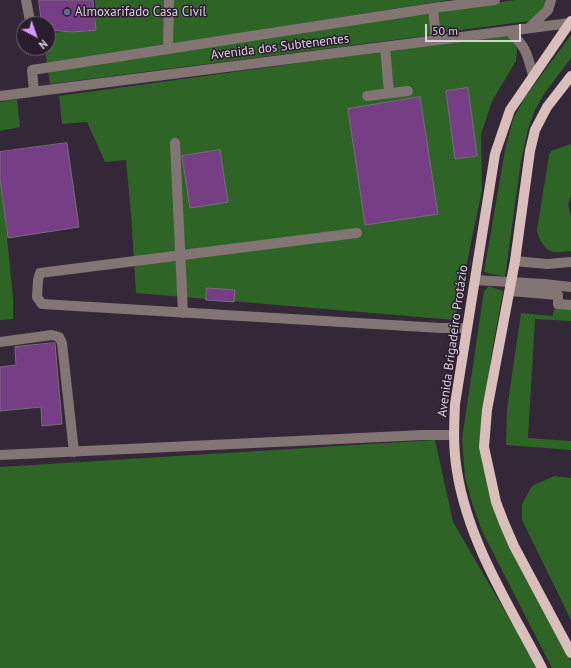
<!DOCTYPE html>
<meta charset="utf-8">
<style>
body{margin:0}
#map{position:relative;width:571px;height:668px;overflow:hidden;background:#342738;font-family:"PT Sans",sans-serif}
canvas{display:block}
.north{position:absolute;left:16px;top:16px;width:40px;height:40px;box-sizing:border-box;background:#2a1d2e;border:1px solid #706574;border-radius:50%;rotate:139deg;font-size:11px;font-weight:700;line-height:16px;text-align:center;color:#dad1dc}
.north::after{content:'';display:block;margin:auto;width:14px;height:18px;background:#d89af8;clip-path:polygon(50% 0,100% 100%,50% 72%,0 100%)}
.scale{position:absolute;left:425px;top:24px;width:96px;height:18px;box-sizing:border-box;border:2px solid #dad1dc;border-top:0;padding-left:5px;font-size:12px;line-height:14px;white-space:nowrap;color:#dad1dc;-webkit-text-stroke:3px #2a1d2e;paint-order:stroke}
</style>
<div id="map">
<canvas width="571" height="668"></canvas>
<div class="north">N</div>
<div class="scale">50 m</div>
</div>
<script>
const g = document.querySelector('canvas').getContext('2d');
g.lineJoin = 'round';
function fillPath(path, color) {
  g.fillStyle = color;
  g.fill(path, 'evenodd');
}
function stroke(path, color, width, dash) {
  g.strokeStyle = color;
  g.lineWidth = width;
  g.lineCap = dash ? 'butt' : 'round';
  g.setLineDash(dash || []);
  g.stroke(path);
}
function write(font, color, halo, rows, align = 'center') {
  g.font = font + ' "PT Sans",sans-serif';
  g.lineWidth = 3;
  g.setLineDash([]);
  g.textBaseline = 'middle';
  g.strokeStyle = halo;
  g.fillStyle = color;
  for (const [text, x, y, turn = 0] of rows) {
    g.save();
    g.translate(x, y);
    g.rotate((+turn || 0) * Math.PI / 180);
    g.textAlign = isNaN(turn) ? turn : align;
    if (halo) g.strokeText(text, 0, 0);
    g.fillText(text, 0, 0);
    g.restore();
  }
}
const green = new Path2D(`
 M 95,0 L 449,0 L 47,64 L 45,48 L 48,48 L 48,33 L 96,30 Z
 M 517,0 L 544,0 L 546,2 C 544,13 538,16 529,21 L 439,33 L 437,10 Z
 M 429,12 L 432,35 L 50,84 L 48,70 Z
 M 503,35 L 511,38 L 517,49 L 516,61 L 492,101 L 481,134 L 482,190 L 455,320 L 136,293 L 131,213 L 126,160 L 105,162 L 87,122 L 62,124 L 59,96 Z
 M 571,35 L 571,58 L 544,94 L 535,110 L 528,129 L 521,161 L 505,277 L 484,272 L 505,150 L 513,119 L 525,97 Z
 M 17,99 L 20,127 L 0,131 L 0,102 Z
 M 571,144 L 571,196 L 568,204 L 571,217 L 571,251 C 566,251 560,253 554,252 C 545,251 538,238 537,230 L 549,155 L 551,151 Z
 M 0,164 L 13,299 L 13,319 L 0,320 Z
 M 489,286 L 503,291 L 492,351 L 481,433 L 482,462 L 544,611 L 571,661 L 571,668 L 552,668 L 482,531 L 472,503 L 465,477 L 462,439 L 484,291 Z
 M 554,308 L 571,309 L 571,321 L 535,319 L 528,438 L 571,441 L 571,450 L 506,445 L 507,409 L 521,313 L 553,316 Z
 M 435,440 L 453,522 L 538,668 L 0,668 L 0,467 Z
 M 554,476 L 571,478 L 571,620 L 522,520 L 522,504 L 532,486 Z`);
const building = new Path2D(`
 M 39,0 L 93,0 L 96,30 L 72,32 L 48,30 L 48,24 L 42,24 Z
 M 468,88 L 477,156 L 455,159 L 446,91 Z
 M 420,97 L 438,214 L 365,225 L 348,109 Z
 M 67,143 L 79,227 L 8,238 L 0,179 L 0,152 Z
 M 220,150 L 228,202 L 190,208 L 182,156 Z
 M 207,288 L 235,290 L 234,302 L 206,300 Z
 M 55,343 L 62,424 L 42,426 L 41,407 L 0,411 L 0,367 L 16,365 L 15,347 Z`);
const minor = new Path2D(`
 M 26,0 L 30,21
 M 433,8 L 436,40
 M 529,28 L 548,10 L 551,0
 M 509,31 C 526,47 527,53 533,75
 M 385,47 L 389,93
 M 168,49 L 169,0
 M 34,91 L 32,70 L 433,8 L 495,0
 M 0,96 L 570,23
 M 367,96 L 408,91
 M 175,143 L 183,313
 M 357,233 L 40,273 L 38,280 L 37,297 L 42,304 L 441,328 L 467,328
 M 515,261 L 547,264 L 571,262
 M 475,280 L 544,284 L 571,287
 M 510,291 L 558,295 L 558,304 L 571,305
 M 0,342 L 52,335 L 59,337 L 62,343 L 74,452
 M 0,455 L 423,435 L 454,435`);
const major = new Path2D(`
 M 571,76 L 547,107 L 535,130 L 530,151 L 515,261 L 487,410 L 484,447 L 496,502 L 504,523 L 514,546 L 571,653
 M 542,668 C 509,605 468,542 457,471 C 453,448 454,426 455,404 L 495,154 L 510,110 L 571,21`);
const markers = [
 [67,12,4,"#5c6f8a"]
];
const poiNames = [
 ["Almoxarifado Casa Civíl",75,12]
];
const streetNames = [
 ["Avenida dos Subtenentes",280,47,-7],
 ["Avenida Brigadeiro Protázio",453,341,-82]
];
fillPath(green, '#2e6526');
fillPath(building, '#763e85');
stroke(building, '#7b6b7f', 1);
stroke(minor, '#827574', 10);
stroke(major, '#d9bebc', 10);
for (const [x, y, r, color] of markers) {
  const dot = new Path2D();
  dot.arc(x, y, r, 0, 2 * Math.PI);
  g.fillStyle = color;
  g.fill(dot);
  stroke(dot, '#2a1d2e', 1.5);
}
write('13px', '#dad1dc', '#2a1d2e', poiNames, 'left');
write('13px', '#dad1dc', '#2a1d2e', streetNames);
</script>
